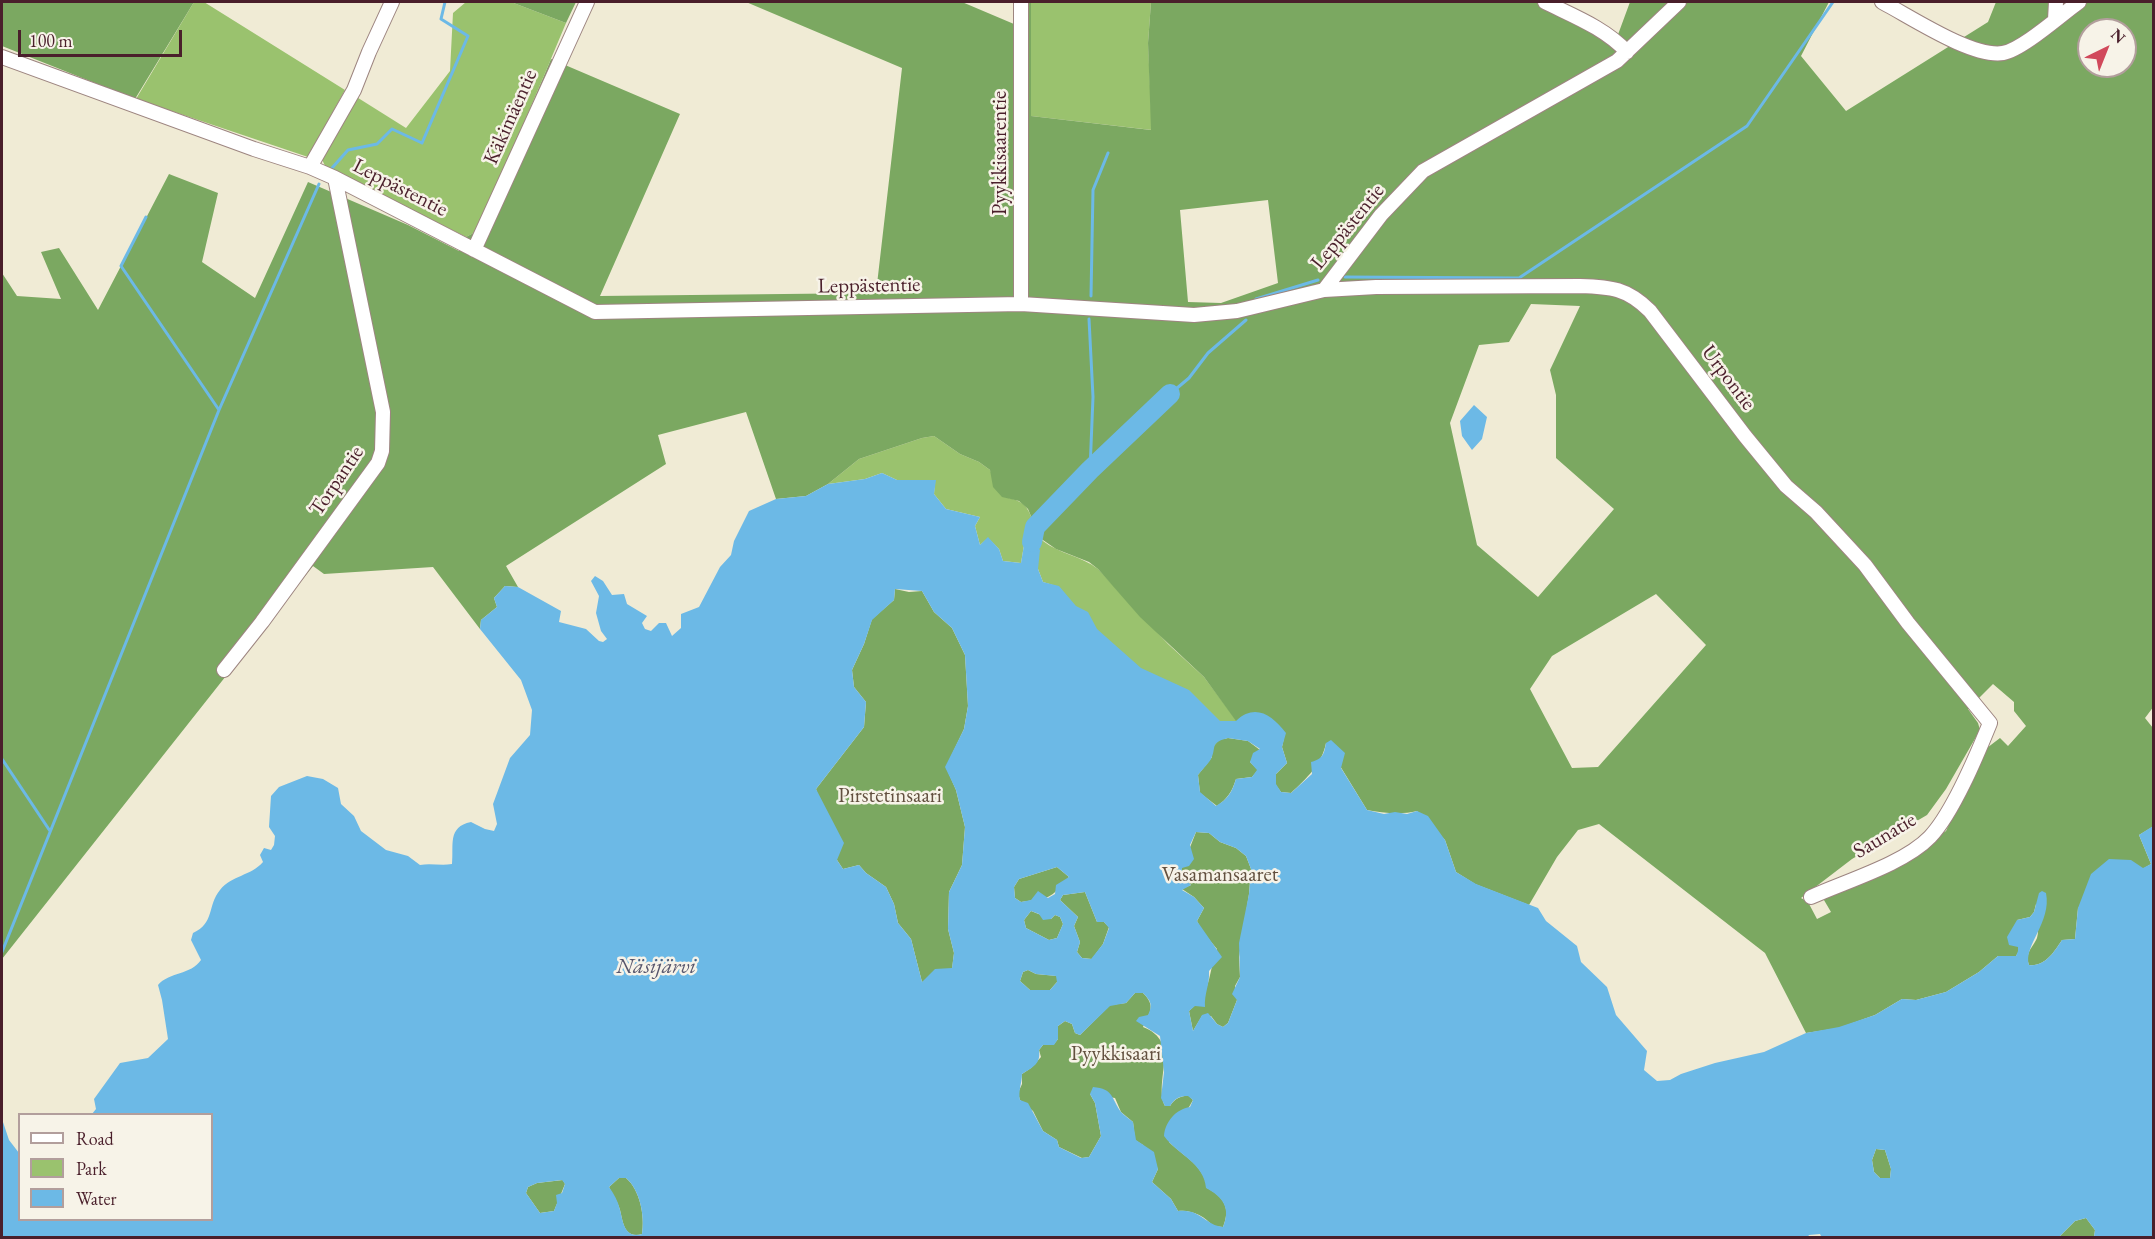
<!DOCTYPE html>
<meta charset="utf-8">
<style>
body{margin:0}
#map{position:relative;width:2155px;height:1239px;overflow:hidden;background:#f0ebd5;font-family:"EB Garamond",serif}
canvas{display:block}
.frame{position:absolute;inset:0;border:3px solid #4a1f2b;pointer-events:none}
.legend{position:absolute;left:18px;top:1113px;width:195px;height:108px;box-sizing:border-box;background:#f7f3e8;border:2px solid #b29e9c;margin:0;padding:8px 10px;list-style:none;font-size:18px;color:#4a1f2b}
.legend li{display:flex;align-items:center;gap:12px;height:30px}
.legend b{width:30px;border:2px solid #b29e9c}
.north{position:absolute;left:2077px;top:18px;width:60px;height:60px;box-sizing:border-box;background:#f7f3e8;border:2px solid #b29e9c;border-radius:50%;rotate:43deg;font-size:16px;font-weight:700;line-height:24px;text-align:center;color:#4a1f2b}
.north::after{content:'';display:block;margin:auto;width:21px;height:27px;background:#d1495b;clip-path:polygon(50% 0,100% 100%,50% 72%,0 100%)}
.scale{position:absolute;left:18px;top:30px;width:164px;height:27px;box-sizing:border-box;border:3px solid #4a1f2b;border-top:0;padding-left:8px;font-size:18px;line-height:21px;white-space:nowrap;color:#4a1f2b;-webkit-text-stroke:4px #f7f3e8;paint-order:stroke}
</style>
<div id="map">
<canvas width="2155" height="1239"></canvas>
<div class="frame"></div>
<ul class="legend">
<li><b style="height:8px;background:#fff"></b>Road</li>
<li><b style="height:16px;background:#9ac26e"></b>Park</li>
<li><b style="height:16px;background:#6cb9e6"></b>Water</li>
</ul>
<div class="north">N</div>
<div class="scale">100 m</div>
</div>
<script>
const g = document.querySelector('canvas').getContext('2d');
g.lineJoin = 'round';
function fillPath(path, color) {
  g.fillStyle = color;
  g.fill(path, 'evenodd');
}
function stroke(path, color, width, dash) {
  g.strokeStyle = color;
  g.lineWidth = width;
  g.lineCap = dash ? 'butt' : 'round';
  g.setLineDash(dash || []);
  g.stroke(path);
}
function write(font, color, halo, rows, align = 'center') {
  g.font = font + ' "EB Garamond",serif';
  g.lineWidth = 5;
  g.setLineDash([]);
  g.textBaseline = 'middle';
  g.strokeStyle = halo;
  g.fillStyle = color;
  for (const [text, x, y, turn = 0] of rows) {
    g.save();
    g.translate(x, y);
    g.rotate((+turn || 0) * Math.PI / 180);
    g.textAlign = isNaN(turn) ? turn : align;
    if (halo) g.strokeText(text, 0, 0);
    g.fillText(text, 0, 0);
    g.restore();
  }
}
const green = new Path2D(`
 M 194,2 L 204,2 L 345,90 L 308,157 L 136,99 Z
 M 466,2 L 511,2 L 566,23 L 479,230 L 466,237 L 325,166 L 321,157 L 355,96 L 406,128 L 450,71 L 453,13 Z
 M 1031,2 L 1151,2 L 1148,43 L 1152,130 L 1031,116 Z
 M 934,436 L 960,454 L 979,462 L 990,470 L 1002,496 C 1007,498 1015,499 1020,502 C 1035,511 1031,531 1043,541 C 1060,554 1081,556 1098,569 L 1168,644 L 1204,677 L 1237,721 L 1198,775 L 1059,587 L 1043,582 L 1038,569 L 1024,545 L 1021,563 L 1003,561 L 999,549 L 988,538 L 980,545 L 975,526 L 980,517 L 946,509 L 934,494 L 935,481 L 897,480 L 882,473 L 865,479 L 828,484 L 859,459 L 922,438 Z`);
const forest = new Path2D(`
 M 2,2 L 194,2 L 135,99 L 2,46 Z
 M 511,2 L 576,2 L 566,23 Z
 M 746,2 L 962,2 L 1021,27 L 1021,2 L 1031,2 L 1031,116 L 1151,130 L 1148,43 L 1151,2 L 1545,2 L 1616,40 L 1630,2 L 1829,2 L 1801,56 L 1846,111 L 1988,22 L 1996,2 L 2153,2 L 2154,706 L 2145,718 L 2153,728 L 2154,826 L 2139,835 L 2151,864 L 2078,908 L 2075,939 L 2062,940 C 2054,952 2045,967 2029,965 C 2025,952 2032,949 2037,938 C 2040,929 2036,913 2036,904 L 2034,912 L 2030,917 L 2017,920 L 2019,951 L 2016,956 L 1998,956 L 1979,972 L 1946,992 L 1916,1000 L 1902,999 L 1875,1015 L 1839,1028 L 1806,1033 L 1765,953 L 1599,824 L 1578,830 L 1557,857 L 1529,905 L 1475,884 L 1456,872 L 1445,840 L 1417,811 C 1402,815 1382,813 1367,810 L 1326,743 C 1322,764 1306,779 1291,793 L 1281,792 L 1275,784 L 1276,774 L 1287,763 L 1282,747 L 1285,733 L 1236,721 L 1204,677 L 1140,617 L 1098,569 L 1089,562 L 1056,549 L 1040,538 L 1028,509 L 1019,501 L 1002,497 L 993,487 L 990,470 L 979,462 L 960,454 L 934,436 L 922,438 L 859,459 L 828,484 L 806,496 L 776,499 L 746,412 L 658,435 L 666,464 L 506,566 L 518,587 L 505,586 L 494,598 L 497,607 L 481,620 L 480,629 L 433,567 L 324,574 L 313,566 L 2,959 L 2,273 L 17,296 L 61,299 L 41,252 L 59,248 L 98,310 L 169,174 L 218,193 L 202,262 L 255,298 L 308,182 L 408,225 L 459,251 L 466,237 L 479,230 L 551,59 L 680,114 L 600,296 L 876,293 L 902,68 ZM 2089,30 L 2125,30 L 2125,66 L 2089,66 ZM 1268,200 L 1278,283 L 1221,303 L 1188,302 L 1180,210 ZM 1531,304 L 1580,306 L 1550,370 L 1556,395 L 1556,458 L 1614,509 L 1538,597 L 1477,545 L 1450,423 L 1479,345 L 1509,342 ZM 1656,594 L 1706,645 L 1598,767 L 1572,768 L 1530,689 L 1552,656 ZM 1993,684 L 2014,702 L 2014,711 L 2026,726 L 2008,746 L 2000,738 L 1983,751 L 1946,831 L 1882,874 L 1821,895 L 1831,912 L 1817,919 L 1808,902 L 1801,898 L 1852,859 L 1927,815 L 1946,789 L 1980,730 L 1978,723 L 1968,709 Z
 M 895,589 L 909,592 L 922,591 L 934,612 L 952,628 L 965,655 L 968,706 L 964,729 L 946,767 L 956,790 L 965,827 L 962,865 L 949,892 L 948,929 L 954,953 L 952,969 L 922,982 L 911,939 L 898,923 L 894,904 L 886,887 L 866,873 L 859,865 L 843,869 L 837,860 L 816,789 L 864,727 L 866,702 L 854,687 L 852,670 L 864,644 L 872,619 L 894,600 Z
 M 1228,738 L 1248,741 L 1260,750 L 1250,762 L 1258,770 L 1252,777 L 1236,779 C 1232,792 1227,799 1217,806 L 1200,793 L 1198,775 L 1212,757 L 1212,749 L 1219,740 Z
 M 1196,832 L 1209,833 L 1220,842 L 1236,848 L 1246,856 L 1251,869 L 1249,894 L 1239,957 L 1240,977 L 1235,986 L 1237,1000 L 1228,1023 L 1223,1027 L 1217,1024 L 1211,1016 L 1202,1016 L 1193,1031 L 1189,1011 C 1213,989 1207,977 1217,949 L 1202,931 L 1197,921 L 1204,908 L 1194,897 L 1182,889 L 1191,885 L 1181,875 L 1182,868 Z
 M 1057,867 L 1069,877 C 1048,901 1051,897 1021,902 L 1015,898 L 1014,887 L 1019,879 Z
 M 1085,892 L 1097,922 L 1104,922 L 1109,927 L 1103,944 L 1092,959 L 1082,958 L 1077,952 L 1080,942 L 1074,926 L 1078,917 L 1060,900 L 1063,895 Z
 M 1031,911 L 1051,919 L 1055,915 L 1060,917 L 1063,924 L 1057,938 L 1049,940 L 1026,928 L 1024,920 Z
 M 1028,970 L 1036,974 L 1057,976 L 1057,982 L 1050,990 L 1030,990 L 1020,981 L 1023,972 Z
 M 1135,993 L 1143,993 C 1156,1006 1150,1012 1143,1027 C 1182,1042 1153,1080 1165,1106 L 1170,1106 C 1175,1098 1180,1097 1188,1095 L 1193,1100 L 1169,1142 C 1184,1157 1204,1165 1207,1188 C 1224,1197 1231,1208 1223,1227 L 1213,1226 C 1205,1216 1190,1209 1178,1211 L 1171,1199 L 1152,1182 L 1158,1169 L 1143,1145 L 1135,1140 L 1133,1122 L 1121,1112 L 1115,1098 L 1090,1094 L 1095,1103 L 1101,1136 L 1089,1157 L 1082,1158 L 1059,1147 L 1057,1140 L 1043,1131 L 1033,1111 L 1020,1100 L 1018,1093 L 1022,1084 L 1022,1074 L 1031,1068 L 1041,1057 L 1039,1050 L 1043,1045 L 1054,1044 L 1058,1039 L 1058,1026 L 1065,1021 L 1072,1024 L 1075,1033 L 1080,1035 L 1110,1005 L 1126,1003 Z
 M 1876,1149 L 1885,1150 L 1891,1169 L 1890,1178 L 1880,1178 L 1874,1172 L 1872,1160 Z
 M 619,1178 L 626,1178 C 640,1190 645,1216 642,1234 C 624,1239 623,1222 620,1210 C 618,1202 612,1194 609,1187 Z
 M 563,1180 L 565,1184 L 554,1211 L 540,1213 L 526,1193 L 528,1187 L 537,1183 Z
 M 2086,1218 L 2095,1230 L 2094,1237 L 2058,1238 L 2075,1221 Z`);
const water = new Path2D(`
 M 1474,405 L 1487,417 L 1482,439 L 1472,450 L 1462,436 L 1460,421 Z
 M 882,473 L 897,480 L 936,480 L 934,494 L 946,509 L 980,517 L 975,526 L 980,545 L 988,537 L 999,549 L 1003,561 L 1021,563 L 1024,545 L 1032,542 L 1040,550 L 1038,569 L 1043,582 L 1059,586 L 1076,606 L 1088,612 L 1097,629 L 1141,668 L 1189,690 L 1220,721 L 1236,721 C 1255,703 1272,715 1286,733 L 1282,747 L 1287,763 L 1276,774 L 1276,784 L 1281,792 L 1291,793 L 1312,774 L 1311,762 C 1323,759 1324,754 1326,743 L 1331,740 L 1345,753 L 1341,768 L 1367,810 L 1384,814 L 1395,812 L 1407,814 L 1417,811 L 1428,816 L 1445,840 L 1456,872 L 1476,884 L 1538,908 L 1546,921 L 1577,946 L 1581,962 L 1607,987 L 1616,1015 L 1647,1051 L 1644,1070 L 1657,1081 L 1670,1080 L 1681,1074 L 1715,1063 L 1764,1052 L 1806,1033 L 1839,1027 L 1875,1015 L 1902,999 L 1916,1000 L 1946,992 L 1979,972 L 1998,956 L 2016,956 L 2018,951 L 2018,947 L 2009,945 L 2007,937 L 2017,920 L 2030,917 L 2034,912 L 2039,893 L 2042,891 L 2046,893 C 2052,922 2023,946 2029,965 C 2045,967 2054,952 2062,940 L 2075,939 L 2078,908 L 2091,874 L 2109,859 L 2131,860 L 2143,868 L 2151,864 L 2139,835 L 2153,826 L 2153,1237 L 2094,1237 L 2095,1230 L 2086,1218 L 2075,1221 L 2058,1238 L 1822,1238 L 1820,1234 L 1809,1235 L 1807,1238 L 2,1237 L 2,1119 L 9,1140 L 19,1153 L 20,1220 L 212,1220 L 212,1114 L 92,1114 L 96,1109 L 94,1099 L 120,1063 L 148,1058 L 168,1039 L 162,1000 L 158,985 C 169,972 191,975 201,960 L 191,940 L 193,933 C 215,923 207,906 220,890 C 232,875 251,876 263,862 L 260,855 L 264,848 L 271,850 L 274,845 L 275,836 L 269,827 L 271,796 L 279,787 L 307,776 L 323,779 L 338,788 L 341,804 L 354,816 L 361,831 L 386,850 L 408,856 L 420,865 C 431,863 441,866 452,864 C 454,845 447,827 471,822 L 485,829 L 494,831 L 497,824 L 493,804 L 510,758 L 530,735 L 532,710 L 521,680 L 480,629 L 481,620 L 497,607 L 494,598 L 505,586 L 518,587 L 561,611 L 559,622 L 586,629 L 599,641 L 603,642 L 607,639 L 601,631 L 596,613 L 599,596 L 591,581 L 595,576 L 603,581 L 612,595 L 624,594 L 627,604 L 647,616 L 642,623 L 645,629 L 651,631 L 659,623 L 666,623 L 672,636 L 681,628 L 681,614 L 699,607 L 720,567 L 731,555 L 734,541 L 749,511 L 776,499 L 806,496 L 828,484 L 865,479 ZM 895,589 L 922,591 L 934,612 L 952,628 L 965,655 L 968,706 L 964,729 L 945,767 L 956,790 L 965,827 L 962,865 L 949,892 L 948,929 L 954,953 L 952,968 L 935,969 L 922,982 L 911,939 L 898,923 L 894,904 L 886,887 L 866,873 L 859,865 L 843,869 L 837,860 L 844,843 L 816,789 L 864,727 L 866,702 L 854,687 L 852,670 L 864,644 L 872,620 L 894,600 ZM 1228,738 L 1248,741 L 1260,749 L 1253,753 L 1250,762 L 1257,770 L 1252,777 L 1236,779 C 1232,792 1228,799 1216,806 L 1200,792 L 1198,775 C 1202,770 1208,764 1211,759 C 1217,747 1209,743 1228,738 ZM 1196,832 L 1209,833 L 1220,842 L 1236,848 L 1246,856 L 1251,869 L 1249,894 L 1239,943 L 1240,977 L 1232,994 L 1237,1000 L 1228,1023 L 1223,1027 L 1217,1024 L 1208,1013 L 1202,1015 L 1193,1031 L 1189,1011 L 1195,1006 L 1205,1007 C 1204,994 1210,984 1209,971 L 1222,957 L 1197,921 L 1204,908 L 1194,897 L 1182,890 L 1191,885 L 1181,875 L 1182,868 L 1189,866 L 1194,859 L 1190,845 ZM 1057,867 L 1069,877 L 1056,885 L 1055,894 L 1048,898 L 1038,891 L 1031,900 L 1021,902 L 1015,898 L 1014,887 L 1019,879 ZM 1085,892 L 1097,922 L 1104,922 L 1109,928 L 1103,944 L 1091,959 L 1082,958 L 1077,952 L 1080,942 L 1074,926 L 1078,917 L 1060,900 L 1063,895 ZM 1031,911 L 1039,914 L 1043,920 L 1051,919 L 1055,915 L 1060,917 L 1063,924 L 1057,938 L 1049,940 L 1026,928 L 1024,920 ZM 1028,970 L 1036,974 L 1056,976 L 1057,982 L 1050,990 L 1030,990 L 1020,981 L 1023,972 ZM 1135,993 L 1143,993 C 1151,1001 1153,1005 1148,1015 L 1139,1017 L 1136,1021 L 1160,1036 L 1164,1072 L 1161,1098 L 1165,1106 L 1170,1106 C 1175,1098 1180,1096 1188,1096 L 1193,1100 L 1190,1107 C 1176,1109 1165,1122 1164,1136 C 1178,1155 1204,1163 1206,1188 C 1223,1197 1231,1208 1223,1227 C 1205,1225 1200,1208 1178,1211 L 1171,1199 L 1152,1182 L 1158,1169 L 1154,1152 L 1136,1140 L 1133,1122 C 1129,1119 1124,1115 1121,1112 C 1111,1098 1114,1089 1093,1087 L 1090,1094 L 1095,1103 L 1101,1136 L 1089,1157 L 1081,1158 L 1059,1147 L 1057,1140 L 1043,1131 L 1028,1103 L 1020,1100 C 1018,1091 1022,1083 1022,1074 C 1033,1067 1041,1064 1039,1050 L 1043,1045 L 1054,1045 L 1058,1039 L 1058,1026 L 1065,1021 L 1072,1024 L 1075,1033 L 1080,1035 L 1110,1006 L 1126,1003 ZM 1876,1149 L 1885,1150 L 1891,1169 L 1890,1178 L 1880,1178 L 1874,1172 L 1872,1160 ZM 619,1178 L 626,1178 C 640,1190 645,1216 642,1234 C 624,1239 623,1221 620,1210 C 618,1201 614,1194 609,1187 ZM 562,1180 L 565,1184 L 562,1193 L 556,1195 L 557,1203 L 554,1211 L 540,1213 L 526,1193 L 528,1187 L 537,1183 Z`);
const stream = new Path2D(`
 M 332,168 L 348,150 L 377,144 L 392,129 L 422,143 L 468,36 L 441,19 L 445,2
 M 146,217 L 121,266 L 219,410
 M 1345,277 L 1519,278 L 1747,126 L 1833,2
 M 1091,296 L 1093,190 L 1108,153
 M 1256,299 L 1318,280
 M 1089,319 L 1093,397 L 1090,470
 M 1170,394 L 1189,378 L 1208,353 L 1246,320
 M 2,759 L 50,831
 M 2,952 L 219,410 L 319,184`);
const river = new Path2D(`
 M 1032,542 L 1035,527 L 1090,470 L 1170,394`);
const minor = new Path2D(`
 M 1545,2 C 1573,16 1605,28 1627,52
 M 1882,2 C 1911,17 1972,58 2003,53 C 2022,50 2062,14 2079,2
 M 2055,20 L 2056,2
 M 2,57 L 254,149 L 310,167 L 335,178 L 595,312 L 1021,304 L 1194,315 L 1237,311 L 1324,290 L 1381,215 L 1423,171 L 1617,61 L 1679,2
 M 310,167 L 354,90 L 369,52 L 392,2
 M 474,250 L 587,2
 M 1324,290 L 1376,287 L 1580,286 C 1611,287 1627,288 1650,311 L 1745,436 L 1786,486 L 1816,512 L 1865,565 L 1908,623 L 1990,723 C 1977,755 1953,813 1930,837 C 1904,864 1846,881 1811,897
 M 1021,304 L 1021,2
 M 224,670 L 262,622 L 378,463 L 382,451 L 383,412 L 335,178`);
const streetNames = [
 ["Käkimäentie",511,117,-66],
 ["Pyykkisaarentie",1000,153,-90],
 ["Leppästentie",400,188,27],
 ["Leppästentie",1348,227,-51],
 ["Leppästentie",869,286,-1],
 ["Urpontie",1728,378,53],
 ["Torpantie",337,481,-56],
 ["Saunatie",1885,836,-31]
];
const parkNames = [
 ["Pirstetinsaari",890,796],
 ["Vasamansaaret",1220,875],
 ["Pyykkisaari",1116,1054]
];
const waterNames = [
 ["Näsijärvi",656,967]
];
fillPath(green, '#9ac26e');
fillPath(forest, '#7ba861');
fillPath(water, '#6cb9e6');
stroke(stream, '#6cb9e6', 3);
stroke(river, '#6cb9e6', 20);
stroke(minor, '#9d8580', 16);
stroke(minor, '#fff', 14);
write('21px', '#4a1f2b', '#f7f3e8', streetNames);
write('21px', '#62503f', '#f7f3e8', parkNames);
write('italic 22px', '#56556c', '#f7f3e8', waterNames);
</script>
